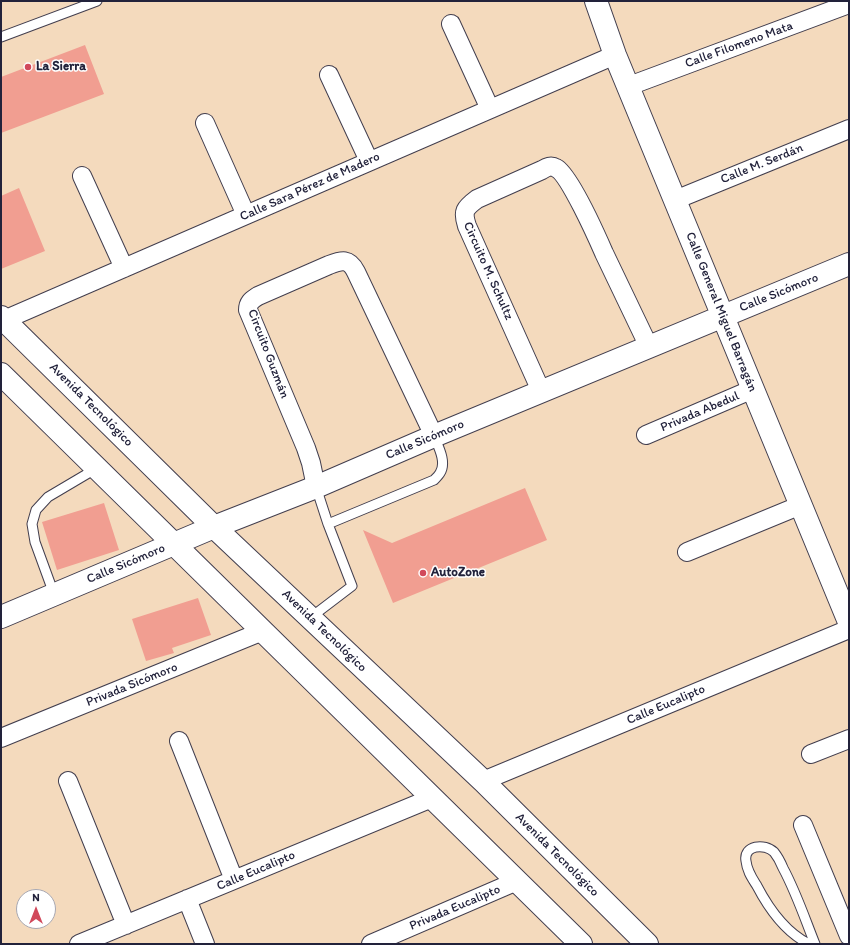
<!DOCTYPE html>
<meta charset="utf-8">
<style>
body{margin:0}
#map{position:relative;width:850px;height:945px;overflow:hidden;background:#f4dabd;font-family:Itim,sans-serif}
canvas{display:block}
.frame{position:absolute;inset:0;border:2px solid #22223b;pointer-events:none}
.north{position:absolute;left:16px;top:889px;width:40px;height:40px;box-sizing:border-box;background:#fff;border:1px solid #a7a7b1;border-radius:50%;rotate:0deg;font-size:11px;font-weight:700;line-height:16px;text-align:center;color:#22223b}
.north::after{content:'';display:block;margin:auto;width:14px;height:18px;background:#d1495b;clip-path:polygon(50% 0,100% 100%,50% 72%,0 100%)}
</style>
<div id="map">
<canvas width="850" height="945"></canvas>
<div class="frame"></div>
<div class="north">N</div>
</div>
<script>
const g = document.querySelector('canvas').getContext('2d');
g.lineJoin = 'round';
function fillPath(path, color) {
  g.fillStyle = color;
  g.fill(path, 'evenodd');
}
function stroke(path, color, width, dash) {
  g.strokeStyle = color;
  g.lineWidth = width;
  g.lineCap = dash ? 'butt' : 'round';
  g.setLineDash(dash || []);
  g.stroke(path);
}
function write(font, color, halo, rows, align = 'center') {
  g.font = font + ' Itim,sans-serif';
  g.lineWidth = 3;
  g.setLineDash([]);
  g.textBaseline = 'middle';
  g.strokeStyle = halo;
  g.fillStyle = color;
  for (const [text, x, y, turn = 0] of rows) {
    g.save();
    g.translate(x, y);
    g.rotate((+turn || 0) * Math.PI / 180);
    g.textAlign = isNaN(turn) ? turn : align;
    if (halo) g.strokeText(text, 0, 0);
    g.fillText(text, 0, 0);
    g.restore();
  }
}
const building = new Path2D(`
 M 85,45 L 104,94 L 1,133 L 1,77 Z
 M 19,188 L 45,251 L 1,269 L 1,196 Z
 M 525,488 L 547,540 L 393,603 L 363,530 L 392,543 Z
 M 104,503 L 119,550 L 57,570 L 42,522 Z
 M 198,598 L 211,635 L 172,648 L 174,653 L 146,661 L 132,619 Z`);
const lane = new Path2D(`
 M 1,37 L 97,1
 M 316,487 L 328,524
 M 54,594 L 35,542 L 32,524 L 36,510 L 48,497 L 97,468
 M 310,618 L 352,586 L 328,524 L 434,480 C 436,478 439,475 440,473 C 447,462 438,446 434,436
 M 809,944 C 785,932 769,909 757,886 C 752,878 747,871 746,861 C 743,845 765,843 774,852 C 778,857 781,863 783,868 C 796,892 805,919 815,944`);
const street = new Path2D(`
 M 451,24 L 490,109
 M 329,75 L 369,161
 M 629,86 L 849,4
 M 205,123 L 246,215
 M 82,176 L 124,268
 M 675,200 L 849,129
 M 4,320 L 615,55
 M 541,391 L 467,226 C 462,211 465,208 477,199 L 542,170 C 547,167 551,165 556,168 C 569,174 597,237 604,253 C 619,284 634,315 649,347
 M 646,435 L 753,389
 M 316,487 L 311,463 L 306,448 L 248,310 C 248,302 252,300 258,296 L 329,265 C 342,260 349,258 356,272 L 434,436
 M 687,552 L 801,505
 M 1,738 L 263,631
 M 179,741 L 234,880
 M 811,754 L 849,739
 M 68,781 L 126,925
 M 483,781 L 849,629
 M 803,825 L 849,936
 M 187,899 L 205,944
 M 79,944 L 432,798
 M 371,944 L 517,881`);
const secondary = new Path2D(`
 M 596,1 L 615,55 L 849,622
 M 1,617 L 214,527 L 316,487 L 434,436 L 849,264`);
const primary = new Path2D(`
 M 1,317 L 214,527 L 483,781 L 647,944
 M 1,374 L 581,944`);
const markers = [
 [28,67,4,"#d1495b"],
 [423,573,4,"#d1495b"]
];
const streetNames = [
 ["Calle Filomeno Mata",739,45,-20],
 ["Calle M. Serdán",762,164,-22],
 ["Calle Sara Pérez de Madero",310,187,-24],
 ["Circuito M. Schultz",488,271,66],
 ["Calle Sicómoro",779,293,-22],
 ["Calle General Miguel Barragán",721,312,68],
 ["Circuito Guzmán",268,354,69],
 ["Avenida Tecnológico",91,405,45],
 ["Privada Abedul",700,412,-23],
 ["Calle Sicómoro",425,440,-23],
 ["Calle Sicómoro",126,564,-23],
 ["Avenida Tecnológico",324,631,44],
 ["Privada Sicómoro",132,685,-22],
 ["Calle Eucalipto",666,705,-23],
 ["Avenida Tecnológico",557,855,45],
 ["Calle Eucalipto",256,871,-23],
 ["Privada Eucalipto",455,908,-23]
];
const poiNames = [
 ["La Sierra",36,67],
 ["AutoZone",431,573]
];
fillPath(building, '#f19e91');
stroke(lane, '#423e4e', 11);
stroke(street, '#423e4e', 20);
stroke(secondary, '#423e4e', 24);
stroke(primary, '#423e4e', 24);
stroke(lane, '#fff', 9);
stroke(street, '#fff', 18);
stroke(secondary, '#fff', 22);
stroke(primary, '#fff', 22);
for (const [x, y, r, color] of markers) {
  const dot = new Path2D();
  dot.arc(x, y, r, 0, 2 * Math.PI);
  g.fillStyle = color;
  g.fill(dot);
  stroke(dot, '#fff', 1.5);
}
write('13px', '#22223b', '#fff', streetNames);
write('bold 13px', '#22223b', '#fff', poiNames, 'left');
</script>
